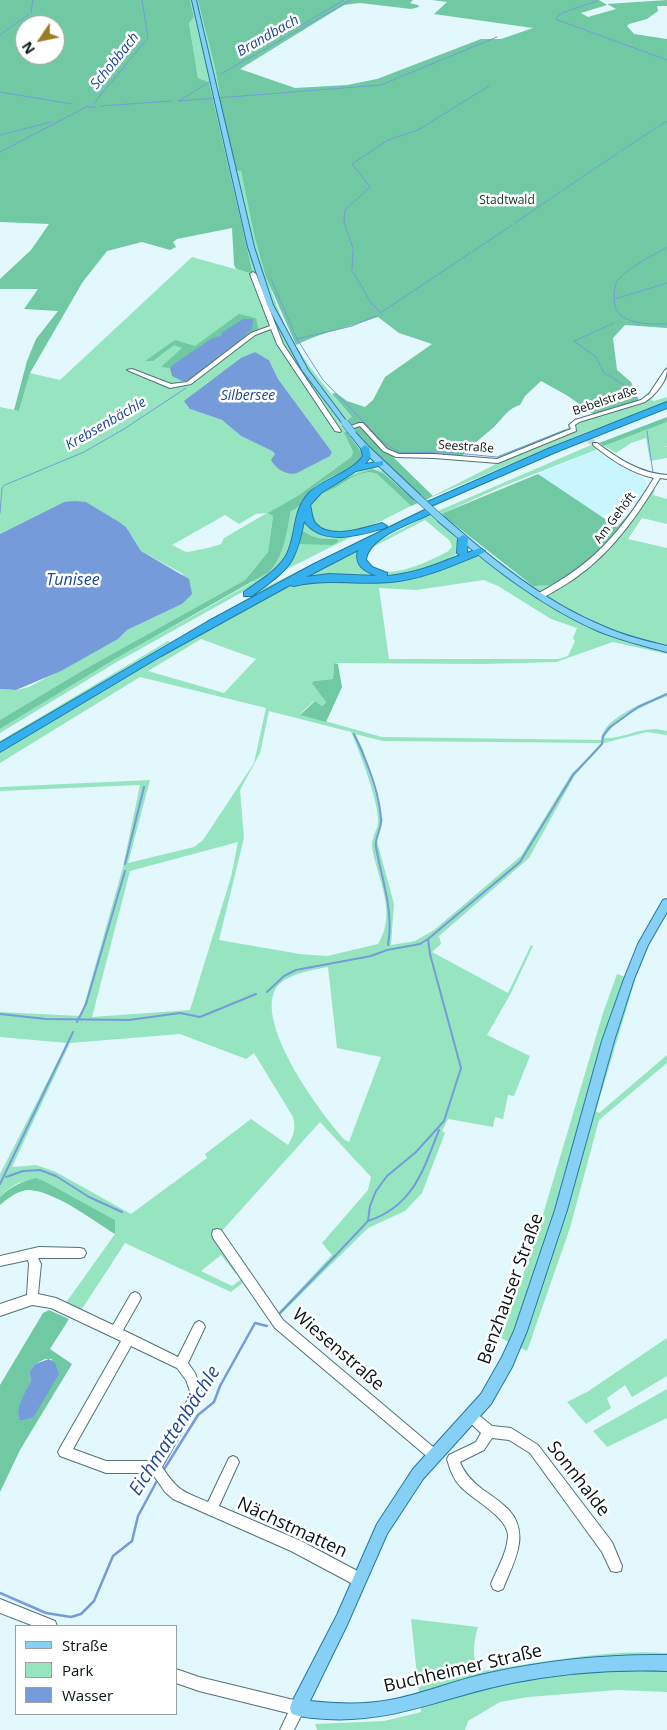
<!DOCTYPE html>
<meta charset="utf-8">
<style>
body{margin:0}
#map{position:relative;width:667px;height:1730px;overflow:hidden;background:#e3f8fc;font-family:"Open Sans",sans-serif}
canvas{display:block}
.legend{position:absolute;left:15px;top:1625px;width:162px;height:90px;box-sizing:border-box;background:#fff;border:1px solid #9ba0a1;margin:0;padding:6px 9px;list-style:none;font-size:15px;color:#061214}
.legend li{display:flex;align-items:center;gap:10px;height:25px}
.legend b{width:25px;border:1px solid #9ba0a1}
.north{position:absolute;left:15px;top:15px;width:50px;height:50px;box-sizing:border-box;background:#fff;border:1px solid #9ba0a1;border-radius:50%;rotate:236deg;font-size:14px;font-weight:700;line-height:20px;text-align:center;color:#061214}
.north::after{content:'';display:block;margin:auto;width:18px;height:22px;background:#987c24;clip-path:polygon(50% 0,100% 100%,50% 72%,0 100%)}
</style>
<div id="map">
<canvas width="667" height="1730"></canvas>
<ul class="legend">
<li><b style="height:6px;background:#86d0f5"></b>Straße</li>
<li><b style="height:14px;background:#96e5c0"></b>Park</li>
<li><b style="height:14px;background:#759bdb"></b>Wasser</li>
</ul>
<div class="north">N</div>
</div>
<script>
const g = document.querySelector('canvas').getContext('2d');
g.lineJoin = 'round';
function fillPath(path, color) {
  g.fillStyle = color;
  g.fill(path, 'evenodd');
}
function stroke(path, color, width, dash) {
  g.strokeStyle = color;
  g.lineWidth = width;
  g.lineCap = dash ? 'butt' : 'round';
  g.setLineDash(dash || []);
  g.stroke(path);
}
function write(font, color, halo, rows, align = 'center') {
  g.font = font + ' "Open Sans",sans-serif';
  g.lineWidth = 5;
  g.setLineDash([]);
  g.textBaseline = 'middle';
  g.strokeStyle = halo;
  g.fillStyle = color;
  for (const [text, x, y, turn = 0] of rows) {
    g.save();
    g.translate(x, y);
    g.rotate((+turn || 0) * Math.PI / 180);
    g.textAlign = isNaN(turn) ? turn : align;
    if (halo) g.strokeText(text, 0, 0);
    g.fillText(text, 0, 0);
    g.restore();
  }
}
const built = new Path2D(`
 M 596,450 L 626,469 L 643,477 L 648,487 L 639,501 L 600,517 L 538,474 Z`);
const green = new Path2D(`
 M 190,0 L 198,0 C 201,16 224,92 219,102 C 226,125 235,148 241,171 C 255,230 265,292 296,346 C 312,372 332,395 353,418 L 349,432 L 351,438 L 344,433 L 353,452 L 351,457 L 299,495 L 269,513 L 273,516 L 268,552 L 245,580 L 85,669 L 0,720 L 0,689 L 16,690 L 29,687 L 118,639 L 127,630 L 182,604 L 183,574 L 141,551 L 131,535 L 116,520 L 96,508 L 64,502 L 0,534 L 0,407 L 19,411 L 30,373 L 60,380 L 192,257 L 253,274 L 209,82 L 198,78 L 189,23 L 194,17 ZM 255,352 L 269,360 L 278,379 L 332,452 L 283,471 L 273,463 L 275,454 L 272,451 L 241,436 L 222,420 L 190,409 ZM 267,513 L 224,538 L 221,544 C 217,546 191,552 186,552 L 172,545 L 225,515 L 239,524 L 256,514 Z
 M 667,366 L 667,379 L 651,400 L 654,401 L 667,397 L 667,402 L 579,435 L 425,500 L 494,465 L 499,461 L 499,456 L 568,428 L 573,421 L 639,401 L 650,391 Z
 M 667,422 L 667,446 L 665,447 L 667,447 L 667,458 L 650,461 L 646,438 L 631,443 L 616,453 L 604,446 Z
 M 591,445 L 598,449 L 501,487 L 441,514 L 438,511 Z
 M 357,447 L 364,456 L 360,463 L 332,477 L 314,490 L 297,517 L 293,547 L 281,566 L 255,585 L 115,663 L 0,733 L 0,729 L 117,658 L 253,582 L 288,524 L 291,511 L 322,482 L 352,465 Z
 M 371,468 L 383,471 L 414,498 L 383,473 L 372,469 L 332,486 L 326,491 C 343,488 357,467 377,474 L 411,506 C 386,518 341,547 315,526 C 312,523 309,516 307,512 C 315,488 348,474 371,468 Z
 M 484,481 L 486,482 L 382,531 L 252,597 L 250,595 L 409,516 Z
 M 653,489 L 655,490 L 653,495 L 667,499 L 667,524 L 642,518 L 628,539 L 667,548 L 667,654 L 613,642 L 556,662 L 483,664 L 334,663 L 333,679 L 314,681 L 326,701 L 322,706 L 314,701 L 300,714 L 382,737 L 601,740 C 603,717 648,701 667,693 L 667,696 C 644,706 618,716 604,738 C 627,739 641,724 667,731 L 667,735 L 647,732 L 604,743 L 575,775 L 529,858 L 439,936 L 441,944 L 432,952 L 508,993 L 531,945 L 533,946 L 511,993 L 487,1035 L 530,1056 L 514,1096 L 508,1095 L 503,1119 L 495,1117 L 493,1127 L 448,1119 L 442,1131 L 445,1133 L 422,1193 L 405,1211 L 368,1228 L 279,1316 L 278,1313 L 332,1255 L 322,1243 L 368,1190 L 371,1177 L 320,1122 L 220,1233 L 243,1268 L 236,1274 L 221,1255 L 201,1271 L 232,1286 L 243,1278 L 245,1281 L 231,1292 L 125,1243 L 80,1312 L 65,1304 L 115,1234 L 115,1220 L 48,1183 C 29,1176 14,1182 0,1197 L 0,1174 L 67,1043 L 0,1037 L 0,1012 L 81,1016 L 123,867 L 140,785 L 0,791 L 0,787 L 150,780 L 128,863 L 194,847 L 203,840 L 254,763 L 266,708 L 140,677 L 0,763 L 0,753 L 141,667 L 281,589 L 304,582 L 381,581 L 476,556 L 485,559 L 492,556 L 533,586 L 623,526 L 631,511 L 635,512 ZM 484,580 L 498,586 L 551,619 L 577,628 L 573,638 L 575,641 L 568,656 L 559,659 L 389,659 L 379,588 L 416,590 ZM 201,639 L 256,659 L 224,693 L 148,671 ZM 269,711 L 351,732 C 359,750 379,803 378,821 C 378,830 371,837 372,847 C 377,879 398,912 378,944 L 327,956 L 300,954 L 219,940 L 244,838 L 240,790 L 260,753 ZM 355,734 L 383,741 L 601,743 L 586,760 L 572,773 L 521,856 L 434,930 L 415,941 L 391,945 L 394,904 L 377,841 L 383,820 L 363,749 ZM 238,842 L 231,877 L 190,1010 L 92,1017 L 130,871 ZM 328,967 L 337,1048 L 381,1057 L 349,1142 L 345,1140 C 321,1114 259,1030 274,992 C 280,975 312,970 328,967 ZM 180,1034 L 246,1059 L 254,1053 L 293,1117 C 296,1128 294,1135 288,1145 L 251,1119 L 205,1154 L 207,1158 L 131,1214 L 56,1172 L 36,1165 L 12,1167 L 70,1043 Z
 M 431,514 L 460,542 L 459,552 C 437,568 386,587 364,564 L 362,555 L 367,547 ZM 425,520 L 450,541 L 452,547 L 447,552 C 426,562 381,587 365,558 L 373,547 Z
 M 301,517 L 317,530 L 353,536 L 281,572 L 298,544 L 336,539 C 329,539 322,539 315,537 C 308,535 306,531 299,530 Z
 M 359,548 L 358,555 L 383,577 L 301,579 Z
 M 168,641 L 170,642 L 0,744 L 0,741 Z
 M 617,974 L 635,980 L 596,1111 L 599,1113 L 667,1055 L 667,1063 L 599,1120 L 570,1228 L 527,1351 L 501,1338 L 536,1238 L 603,1013 Z
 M 667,1338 L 667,1376 L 632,1397 L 625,1385 L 607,1398 L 611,1408 L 586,1424 L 567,1402 L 587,1392 Z
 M 667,1389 L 667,1418 L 607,1447 L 593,1431 Z
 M 411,1619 L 478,1627 C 473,1643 473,1655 477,1672 C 539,1663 604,1649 667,1653 L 667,1692 L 617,1690 L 528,1697 L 500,1702 L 468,1721 L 465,1730 L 317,1730 L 315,1724 L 384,1721 L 421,1712 Z`);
const forest = new Path2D(`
 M 0,0 L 190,0 L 194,17 L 189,23 L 198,78 L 209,82 L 253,274 L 236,269 L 234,265 L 232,228 L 177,239 L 173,242 L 176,247 L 170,250 L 142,242 L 107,251 L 82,283 L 30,373 L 19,411 L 14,410 L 27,361 L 36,339 L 58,311 L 24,309 L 38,289 L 0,289 L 0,279 L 31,250 L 49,224 L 0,222 ZM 25,25 L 55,25 L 55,55 L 25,55 Z
 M 198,0 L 413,0 L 410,3 L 418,5 L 419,7 L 411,9 L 360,3 L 344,5 L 240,69 L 295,88 L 347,85 L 377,79 L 481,39 L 501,39 L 533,28 L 434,14 L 447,2 L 432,0 L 610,0 L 599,0 L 607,5 L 581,13 L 588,17 L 616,9 L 607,4 L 667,0 L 667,6 L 657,6 L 658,11 L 647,19 L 629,24 L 627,26 L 634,34 L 667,39 L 667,328 L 625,325 L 613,338 L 617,370 L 631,382 L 639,401 L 593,414 L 568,396 L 541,381 L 525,396 L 520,405 C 508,408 503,418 494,427 C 482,437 472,445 462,456 L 397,454 L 393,457 L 433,496 L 425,500 L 381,459 L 346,421 L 352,417 L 332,394 L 336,393 L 347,401 L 365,407 L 373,400 L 385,377 L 432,344 L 399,333 L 378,317 C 350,327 322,332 296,345 L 266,277 L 255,238 L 241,171 L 234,170 L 219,102 C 224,92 201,16 198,0 Z
 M 239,314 L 256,318 L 259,331 L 237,346 L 234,345 L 252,329 L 251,325 L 243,319 L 222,333 L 222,335 L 170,368 L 161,367 L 182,348 L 174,345 L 153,361 L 145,361 L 175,340 L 195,346 Z
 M 667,417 L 667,422 L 604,446 L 599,443 Z
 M 346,431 L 363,454 L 361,459 C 350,471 330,475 316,486 C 307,493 302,507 291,511 C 286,533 285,554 269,572 L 117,658 L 0,729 L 0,720 L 85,669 L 245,580 L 268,552 L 273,516 L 268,513 L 299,495 L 351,457 L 353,452 L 344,433 Z
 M 372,469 L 383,473 L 418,503 L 411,506 L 377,474 C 357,467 342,488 325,492 L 341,480 Z
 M 538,474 L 617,527 L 631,511 C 618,535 585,572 560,583 C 552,586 541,585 533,586 L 441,514 Z
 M 299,530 C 306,531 308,535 315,537 C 322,539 329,539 337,539 L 338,542 L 332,545 L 298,544 Z
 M 334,663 L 338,664 L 342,687 L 326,722 L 300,715 L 315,701 L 322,706 L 326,702 L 312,683 L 314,681 L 333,679 Z
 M 36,1178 L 48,1183 L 115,1220 L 115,1234 C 92,1220 54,1190 27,1190 C 17,1191 7,1199 0,1205 L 0,1197 C 11,1186 21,1182 36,1178 Z
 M 49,1310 L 69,1319 L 50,1349 L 72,1364 L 20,1450 L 0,1492 L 0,1385 L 43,1313 ZM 45,1359 L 52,1359 L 33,1418 L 21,1421 L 18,1415 L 31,1380 L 29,1372 L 35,1364 Z`);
const water = new Path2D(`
 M 243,319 L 253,319 L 252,329 L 230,350 L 188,381 L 182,381 L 172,376 L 170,368 L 174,364 L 211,339 L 222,335 L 221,333 Z
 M 255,352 L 269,360 L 278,379 L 332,452 L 330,456 L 297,473 C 287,476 276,469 271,460 L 275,454 L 272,451 L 241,436 L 222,420 L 190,409 L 184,401 L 241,358 Z
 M 75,501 L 86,502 L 116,520 L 126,527 L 141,551 L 189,579 L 192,594 L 182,604 L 127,630 L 118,639 L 61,671 L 16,690 L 0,689 L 0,534 L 64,502 Z
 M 49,1359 L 55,1363 L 59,1374 L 33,1418 L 21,1421 C 12,1412 27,1391 31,1380 L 29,1372 L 35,1364 Z`);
const streamFar2 = new Path2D(`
 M 597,1 L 562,13 L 555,19 L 667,60
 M 31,12 L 33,0
 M 300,26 L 344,0
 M 0,35 L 29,14
 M 221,74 L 351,0
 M 0,92 L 72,104
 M 178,101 L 381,85 L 497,37
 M 179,101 L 209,82
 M 94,103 L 148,38 L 142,0
 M 101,106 L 171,101
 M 88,107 L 95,107
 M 658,127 L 667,121
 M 0,135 L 51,122
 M 621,151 L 656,128
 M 0,152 L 88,106
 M 563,190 L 618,153
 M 515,223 L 560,192
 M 667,247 C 651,257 630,266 618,280 C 615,284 614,293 614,299 C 615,326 647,324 667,324
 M 353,248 L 344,222 L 345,210 L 370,187 L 352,164 L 388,140 L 418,130 L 489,86
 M 473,251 L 512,225
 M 352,269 L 353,250
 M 353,272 L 372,304 L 381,313
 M 271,279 L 297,339 L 323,380 L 382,441 L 400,453 L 445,452 L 497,457 L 565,430
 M 615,299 L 667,283
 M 380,313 L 470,253
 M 614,323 L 574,341 L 596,357 L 604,373 L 628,387 L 637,399
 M 297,339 L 352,326 L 376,316
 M 647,431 L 653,473
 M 0,513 L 2,488 L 5,485 L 84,452 L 124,429 L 186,388`);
const streamFar1 = new Path2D(`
 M 354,734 C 366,759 380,793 381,821 C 381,831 374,838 376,847 C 382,881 394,910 388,945
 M 125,864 L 144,787
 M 267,992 L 284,976 L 296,970 L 371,956 L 387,950 L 420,944 L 428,939
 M 0,1014 L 46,1019 L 129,1020 L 180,1013 L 200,1017 L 256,994
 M 77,1022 L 86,1004 L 125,871
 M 6,1177 L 23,1171 L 40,1170 L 56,1176 L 89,1197 L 122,1212
 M 0,1184 L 73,1032
 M 368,1221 C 413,1206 423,1171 439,1130
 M 334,1257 L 368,1221 L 370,1206 L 376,1191 L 387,1176 L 416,1152 L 444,1121 L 461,1068 L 430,954 L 428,939 L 520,862 L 573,775 L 602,744 L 603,736 L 609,728 L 638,707 L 667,694`);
const stream = new Path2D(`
 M 278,1315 L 335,1256
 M 163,1471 L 198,1415 L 214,1402 L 220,1386 L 255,1323 L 267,1326
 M 0,1593 L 46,1613 L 71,1617 L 81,1614 L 94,1601 L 113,1556 L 132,1541 L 138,1516 L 158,1479`);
const minorTunnel = new Path2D(`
 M 581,434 L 595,444`);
const minor = new Path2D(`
 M 253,272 L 256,274 L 283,344 L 341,431 L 340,432 L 335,431 L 277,344 L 271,329 L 255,335 L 191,384 L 170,388 L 127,370 L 132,369 L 171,384 L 187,382 L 251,333 L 270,326 L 250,274 Z
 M 667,369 C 667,382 655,395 645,402 L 579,422 L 575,425 L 576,431 L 498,463 L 434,458 L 396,457 L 383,451 L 360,426 L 354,428 L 351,426 L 359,423 L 363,423 L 387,449 L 399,454 L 434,454 L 497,459 L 571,429 L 569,425 L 575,420 L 641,400 L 649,394 L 665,370 Z
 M 593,443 L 597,443 C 619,459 639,473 667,475 L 667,479 L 660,478 C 634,522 604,563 558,589 C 552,592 545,598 537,598 L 537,594 C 595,563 620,533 654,478 C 630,473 612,460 593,445 Z
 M 217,1229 L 221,1230 L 283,1320 L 438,1451 L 440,1455 L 438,1459 L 434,1461 L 430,1459 L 275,1328 L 213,1238 L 212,1234 L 213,1230 Z
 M 39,1247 L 80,1248 L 84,1249 L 86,1253 L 84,1257 L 80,1258 L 38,1258 L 41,1264 L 38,1294 L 56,1298 L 113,1325 L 131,1294 L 135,1292 L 139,1294 L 141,1298 L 139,1302 L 123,1330 L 178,1357 L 195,1323 L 199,1321 L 203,1323 L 205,1327 L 188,1363 L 195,1373 L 203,1395 L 162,1467 C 178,1491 182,1491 208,1502 L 229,1458 L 233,1456 L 237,1458 L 239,1462 L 219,1506 L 301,1541 L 363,1574 L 365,1579 L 363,1584 L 358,1586 L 353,1584 L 291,1551 L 173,1499 L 165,1492 L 152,1473 L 106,1473 L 60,1456 L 58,1452 L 60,1448 L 121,1341 L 51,1308 L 32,1305 L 0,1316 L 0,1304 L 27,1295 L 29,1264 L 28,1260 L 0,1266 L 0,1256 ZM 131,1346 L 177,1368 L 186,1380 L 191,1394 L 152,1461 L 106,1461 L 73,1449 Z
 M 471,1410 L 475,1412 L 492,1426 L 511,1428 L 538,1445 L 612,1542 L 622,1566 L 621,1571 L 616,1572 L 611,1571 L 602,1552 L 530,1453 L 509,1440 L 492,1438 L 484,1450 L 460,1462 C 464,1473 472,1481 482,1489 C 491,1495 501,1502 509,1510 C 531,1535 513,1563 503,1589 L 498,1591 L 493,1589 L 491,1584 C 497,1569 507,1553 508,1536 C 508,1517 473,1500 461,1487 C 453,1479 450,1469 447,1459 L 449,1455 L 476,1442 L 481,1433 L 467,1420 L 465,1416 L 467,1412 Z
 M 0,1599 L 55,1621 L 57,1626 L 34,1626 L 0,1613 Z
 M 176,1669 L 199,1677 L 298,1701 L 303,1703 L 305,1708 L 294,1730 L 280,1730 L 288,1713 L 199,1691 L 176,1683 Z`);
const major = new Path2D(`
 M 192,0 L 196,0 L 254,247 L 273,305 L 308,370 L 347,422 L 347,424 L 343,424 L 302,370 L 267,305 L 248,247 Z
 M 350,431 L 354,431 L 368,446 L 420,495 L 420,499 L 414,499 L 362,450 L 348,432 Z
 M 438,517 L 444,517 C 493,560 544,602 605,627 C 625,636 646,641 667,646 L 667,652 C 644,646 620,640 598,631 C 538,605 487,563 438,521 Z
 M 667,899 L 667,912 L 648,945 L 634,979 L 614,1041 L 567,1210 L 527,1331 L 512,1367 L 491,1404 L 423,1479 L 387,1534 L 347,1625 L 310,1701 C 336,1704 363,1705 390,1700 C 423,1694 455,1680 489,1673 C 548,1660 607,1654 667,1655 L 667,1671 C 615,1669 563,1673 512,1683 C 446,1696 395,1723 326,1719 C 315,1718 303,1718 292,1714 L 290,1708 L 292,1702 L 337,1615 L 377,1524 L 413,1469 L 481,1394 L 502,1357 L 514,1331 L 555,1210 L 602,1041 L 624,979 L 638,944 L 663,900 Z`);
const highway = new Path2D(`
 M 667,402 L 667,408 L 556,452 L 433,505 L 430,506 L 425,503 L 550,448 Z
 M 365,445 L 369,448 L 371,456 L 365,464 L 383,461 L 383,465 L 356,471 L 321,493 L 310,505 C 312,511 311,518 316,524 C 331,540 364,528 382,523 L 387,526 L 385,528 C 360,535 322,547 304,521 C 295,567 288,569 252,596 L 244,596 L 244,592 C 259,581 278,571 287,554 C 297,533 292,511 309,493 C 324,478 350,474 363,456 L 361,448 Z
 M 427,509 L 430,510 L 430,514 C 410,524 368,537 366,560 L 372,567 L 387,573 L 387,576 C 413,574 436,565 460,555 L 457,553 L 458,538 L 463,535 L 468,538 L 467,553 L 480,548 L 485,551 L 483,553 C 454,565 423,579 391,582 C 358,585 327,578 294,586 L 290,585 L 161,656 L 0,752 L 0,743 L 207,622 L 314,564 ZM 358,550 C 354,565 364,571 377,576 L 329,574 L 306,577 Z`);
const majorBridge = new Path2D(`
 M 345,423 L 352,432
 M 417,497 L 441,519`);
const farParknames = [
 ["Stadtwald",507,201]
];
const farStreetnames = [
 ["Bebelstraße",605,401,-19],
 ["Seestraße",466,447,4],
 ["Am Gehöft",615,518,-53]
];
const farWaternames = [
 ["Brandbach",268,36,-30],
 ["Schobbach",115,61,-51],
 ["Silbersee",248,396],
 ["Krebsenbächle",106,424,-30]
];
const waterNames = [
 ["Tunisee",73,580]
];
const nearStreetnames = [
 ["Benzhauser Straße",511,1289,-70],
 ["Wiesenstraße",338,1350,41],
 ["Sonnhalde",578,1479,52],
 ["Nächstmatten",292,1528,25],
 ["Buchheimer Straße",463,1669,-13]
];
const nearWaternames = [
 ["Eichmattenbächle",175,1431,-57]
];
fillPath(built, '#c8f5fe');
fillPath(green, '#96e5c0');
fillPath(forest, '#70c9a2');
fillPath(water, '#759bdb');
stroke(streamFar2, '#759bdb', 1);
stroke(streamFar1, '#759bdb', 2);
stroke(stream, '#759bdb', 2.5);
stroke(minorTunnel, '#c2d6d9', 6, [6, 3]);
stroke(minor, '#527178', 2);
stroke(major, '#2579a2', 2);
stroke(highway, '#2579a2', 2);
fillPath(minor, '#fff');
fillPath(major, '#86d0f5');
fillPath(highway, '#35b0ef');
stroke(majorBridge, '#2579a2', 8, []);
stroke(majorBridge, '#86d0f5', 7);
write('12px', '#0b3424', '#fff', farParknames);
write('12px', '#061214', '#fff', farStreetnames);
write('italic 14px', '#1b4692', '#fff', farWaternames);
write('italic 16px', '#1b4692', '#fff', waterNames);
write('18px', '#061214', '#fff', nearStreetnames);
write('italic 19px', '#1b4692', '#fff', nearWaternames);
</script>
